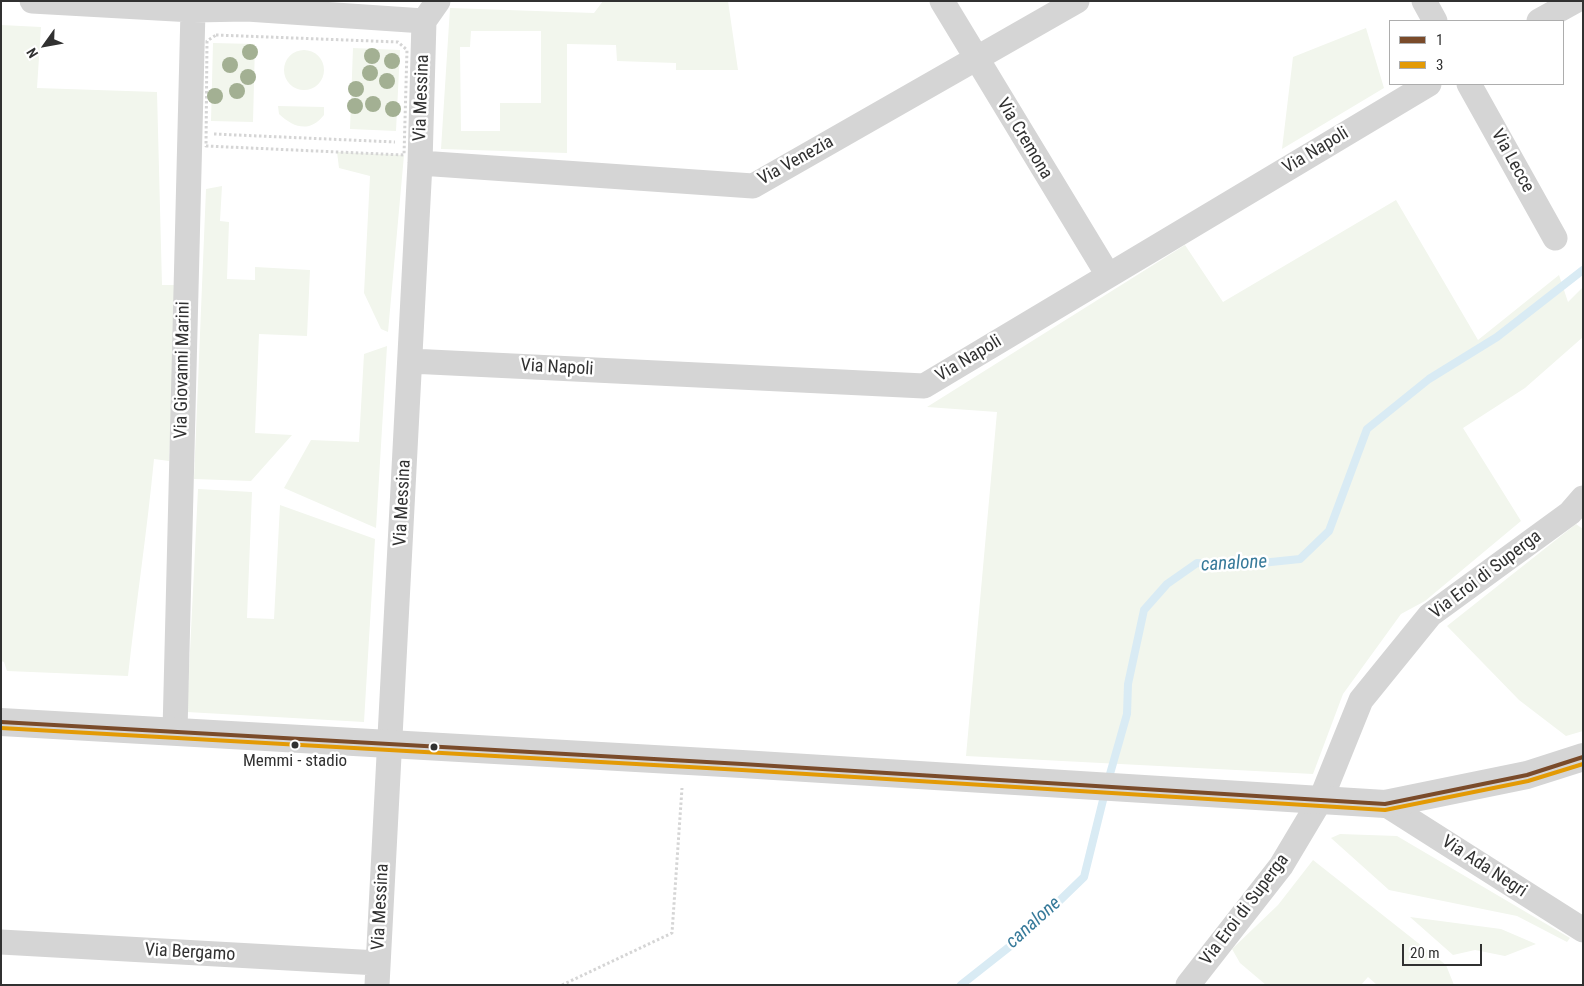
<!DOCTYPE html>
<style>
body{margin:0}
#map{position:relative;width:1584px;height:986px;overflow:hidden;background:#fff;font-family:"Roboto Condensed",sans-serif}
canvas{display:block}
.frame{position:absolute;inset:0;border:2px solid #313131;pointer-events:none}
.legend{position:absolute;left:1389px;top:20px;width:175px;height:65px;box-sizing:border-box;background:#fff;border:1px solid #adadad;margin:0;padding:6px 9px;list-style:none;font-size:15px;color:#313131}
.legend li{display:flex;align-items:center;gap:10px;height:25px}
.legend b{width:25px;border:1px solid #adadad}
.north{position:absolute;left:20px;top:20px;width:50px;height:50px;-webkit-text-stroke:4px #fff;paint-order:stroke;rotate:238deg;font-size:14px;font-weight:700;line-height:20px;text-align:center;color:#313131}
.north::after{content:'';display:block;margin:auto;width:18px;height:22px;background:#313131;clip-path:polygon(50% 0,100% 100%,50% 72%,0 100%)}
.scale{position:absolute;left:1402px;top:944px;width:80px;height:22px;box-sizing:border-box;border:2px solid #313131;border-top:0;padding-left:6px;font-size:15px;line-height:18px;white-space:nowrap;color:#313131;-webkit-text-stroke:4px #fff;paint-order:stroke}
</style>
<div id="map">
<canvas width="1584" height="986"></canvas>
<div class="frame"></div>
<ul class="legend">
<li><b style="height:6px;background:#7a4b2a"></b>1</li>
<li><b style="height:6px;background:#e39a05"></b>3</li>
</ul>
<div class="north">N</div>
<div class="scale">20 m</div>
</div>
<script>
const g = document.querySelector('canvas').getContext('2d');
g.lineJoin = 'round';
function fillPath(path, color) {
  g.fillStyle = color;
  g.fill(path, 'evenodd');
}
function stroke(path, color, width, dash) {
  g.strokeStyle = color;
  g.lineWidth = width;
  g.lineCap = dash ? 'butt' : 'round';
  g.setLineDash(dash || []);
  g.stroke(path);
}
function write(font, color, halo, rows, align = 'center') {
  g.font = font + ' "Roboto Condensed",sans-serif';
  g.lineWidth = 5;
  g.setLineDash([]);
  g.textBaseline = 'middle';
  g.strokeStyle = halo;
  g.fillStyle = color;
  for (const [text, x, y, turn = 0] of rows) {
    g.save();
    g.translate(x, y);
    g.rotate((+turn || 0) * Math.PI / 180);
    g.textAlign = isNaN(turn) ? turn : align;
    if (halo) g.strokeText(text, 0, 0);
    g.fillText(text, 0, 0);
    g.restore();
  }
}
const green = new Path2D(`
 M 603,1 L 728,1 L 738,70 L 676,70 L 676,63 L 617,61 L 616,45 L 567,44 L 567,153 L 441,149 L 450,8 L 594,13 ZM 471,31 L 541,31 L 541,103 L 500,103 L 500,131 L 461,131 L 460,47 L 470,47 Z
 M 1,25 L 41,27 L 37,88 L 157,92 L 162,285 L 177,285 L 169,461 L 154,459 C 147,532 136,604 128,676 L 7,671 L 4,662 L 1,661 Z
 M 1366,28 L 1384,88 L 1282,149 L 1293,57 Z
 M 213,43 L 255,44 L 253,122 L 211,121 Z
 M 353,48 L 400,50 L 396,131 L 350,129 Z
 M284 70a20 20 0 1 1 40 0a20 20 0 1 1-40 0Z
 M 278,106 L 324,107 L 324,115 C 310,133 294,128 279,114 Z
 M 337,152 L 404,155 L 388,332 L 381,329 L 364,293 L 370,176 L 339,168 Z
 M 222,186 L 220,221 L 229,222 L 227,279 L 255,280 L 255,267 L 310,270 L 307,336 L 259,334 L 255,433 L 292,435 L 251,481 L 194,479 L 206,189 Z
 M 1396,200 L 1478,340 L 1559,275 L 1568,302 L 1583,287 L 1583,337 L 1525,388 L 1463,428 L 1521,521 L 1425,601 L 1401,614 L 1343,694 L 1313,774 L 966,756 L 997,412 L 927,407 L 1185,245 L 1223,302 Z
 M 387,346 L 376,528 L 284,488 L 311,440 L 359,442 L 364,354 Z
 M 198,489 L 252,492 L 247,618 L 274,619 L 280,505 L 375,539 L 364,722 L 187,712 Z
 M 1576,524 L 1583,529 L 1583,731 L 1566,736 L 1519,700 L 1447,626 Z
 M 1340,834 L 1397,836 L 1570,938 L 1567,942 L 1517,916 L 1389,890 L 1331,838 Z
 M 1313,860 L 1446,965 L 1454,985 L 1377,985 L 1368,977 L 1361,985 L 1266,985 L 1240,963 L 1232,949 L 1278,905 Z
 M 1410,917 L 1501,929 L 1536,944 L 1505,956 L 1475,950 L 1453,955 Z`);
const stream = new Path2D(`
 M 1108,781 L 1127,714 L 1128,684 L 1144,610 L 1167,584 L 1197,563 L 1242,565 L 1300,559 L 1329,531 L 1367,429 L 1429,379 L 1497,337 L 1583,270
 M 961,985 L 1023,936 L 1084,877 L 1105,792`);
const path = new Path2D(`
 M 216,35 L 398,42 L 407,50 L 404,155 L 206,146 L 207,41 Z
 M 214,134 L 395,142
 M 562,985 L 672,933 L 682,788`);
const minor = new Path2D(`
 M 32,1 L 193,10 L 247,9 L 424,21
 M 942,1 L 1108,275
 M 1424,1 L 1435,21
 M 424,21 L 438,1
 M 1539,21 L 1575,1
 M 1469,84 L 1555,238
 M 420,163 L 753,186 L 1077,1
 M 410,361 L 924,386 L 1429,84
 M 175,731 L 193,10
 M 1385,804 L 1583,930
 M 1,942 L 378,963
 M 377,985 L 420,163 L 424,21
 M 1188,985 L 1281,866 L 1321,799 L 1361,700 L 1430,615 L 1570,513 L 1583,498`);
const tertiary = new Path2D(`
 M 1,722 L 742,764 L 1385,804 L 1527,775 L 1583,757`);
const bus1 = new Path2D(`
 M 1,722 L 742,764 L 1385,804 L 1527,775 L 1583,757`);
const bus2 = new Path2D(`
 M 1,728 L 742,770 L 1385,810 L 1528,781 L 1583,764`);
const trees = [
 [250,52],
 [372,56],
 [392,61],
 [230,65],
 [370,73],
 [248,77],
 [387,81],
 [356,89],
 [237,91],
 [215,96],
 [373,104],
 [355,106],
 [393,109]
];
const markers = [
 [295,745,4.5,"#313131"],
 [434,747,4.5,"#313131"]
];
const busNames = [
 ["Memmi - stadio",295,762]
];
const streetNames = [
 ["Via Messina",422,98,-88],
 ["Via Cremona",1024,139,59],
 ["Via Napoli",1316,151,-31],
 ["Via Venezia",796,161,-29],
 ["Via Lecce",1512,161,61],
 ["Via Napoli",969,359,-31],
 ["Via Napoli",557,368,3],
 ["Via Giovanni Marini",183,370,-89],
 ["Via Messina",403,503,-87],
 ["Via Eroi di Superga",1486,575,-37],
 ["Via Ada Negri",1484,867,33],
 ["Via Messina",381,907,-87],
 ["Via Eroi di Superga",1245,910,-53],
 ["Via Bergamo",190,953,3]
];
const waterNames = [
 ["canalone",1234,564,-3],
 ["canalone",1034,923,-42]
];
fillPath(green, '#f2f6ed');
stroke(stream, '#d9ebf4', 8);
stroke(path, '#d5d5d5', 3, [2.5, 2.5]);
stroke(minor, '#d5d5d5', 25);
stroke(tertiary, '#d5d5d5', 28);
stroke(bus1, '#7a4b2a', 4);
stroke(bus2, '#e39a05', 4);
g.fillStyle = '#a3b093';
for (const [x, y] of trees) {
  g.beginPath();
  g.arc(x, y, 8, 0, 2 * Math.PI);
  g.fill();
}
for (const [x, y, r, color] of markers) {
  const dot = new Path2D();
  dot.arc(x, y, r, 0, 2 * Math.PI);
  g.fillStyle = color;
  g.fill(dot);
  stroke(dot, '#fff', 2);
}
write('17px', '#313131', '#fff', busNames);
write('18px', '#313131', '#fff', streetNames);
write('italic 19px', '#377a9a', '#fff', waterNames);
</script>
